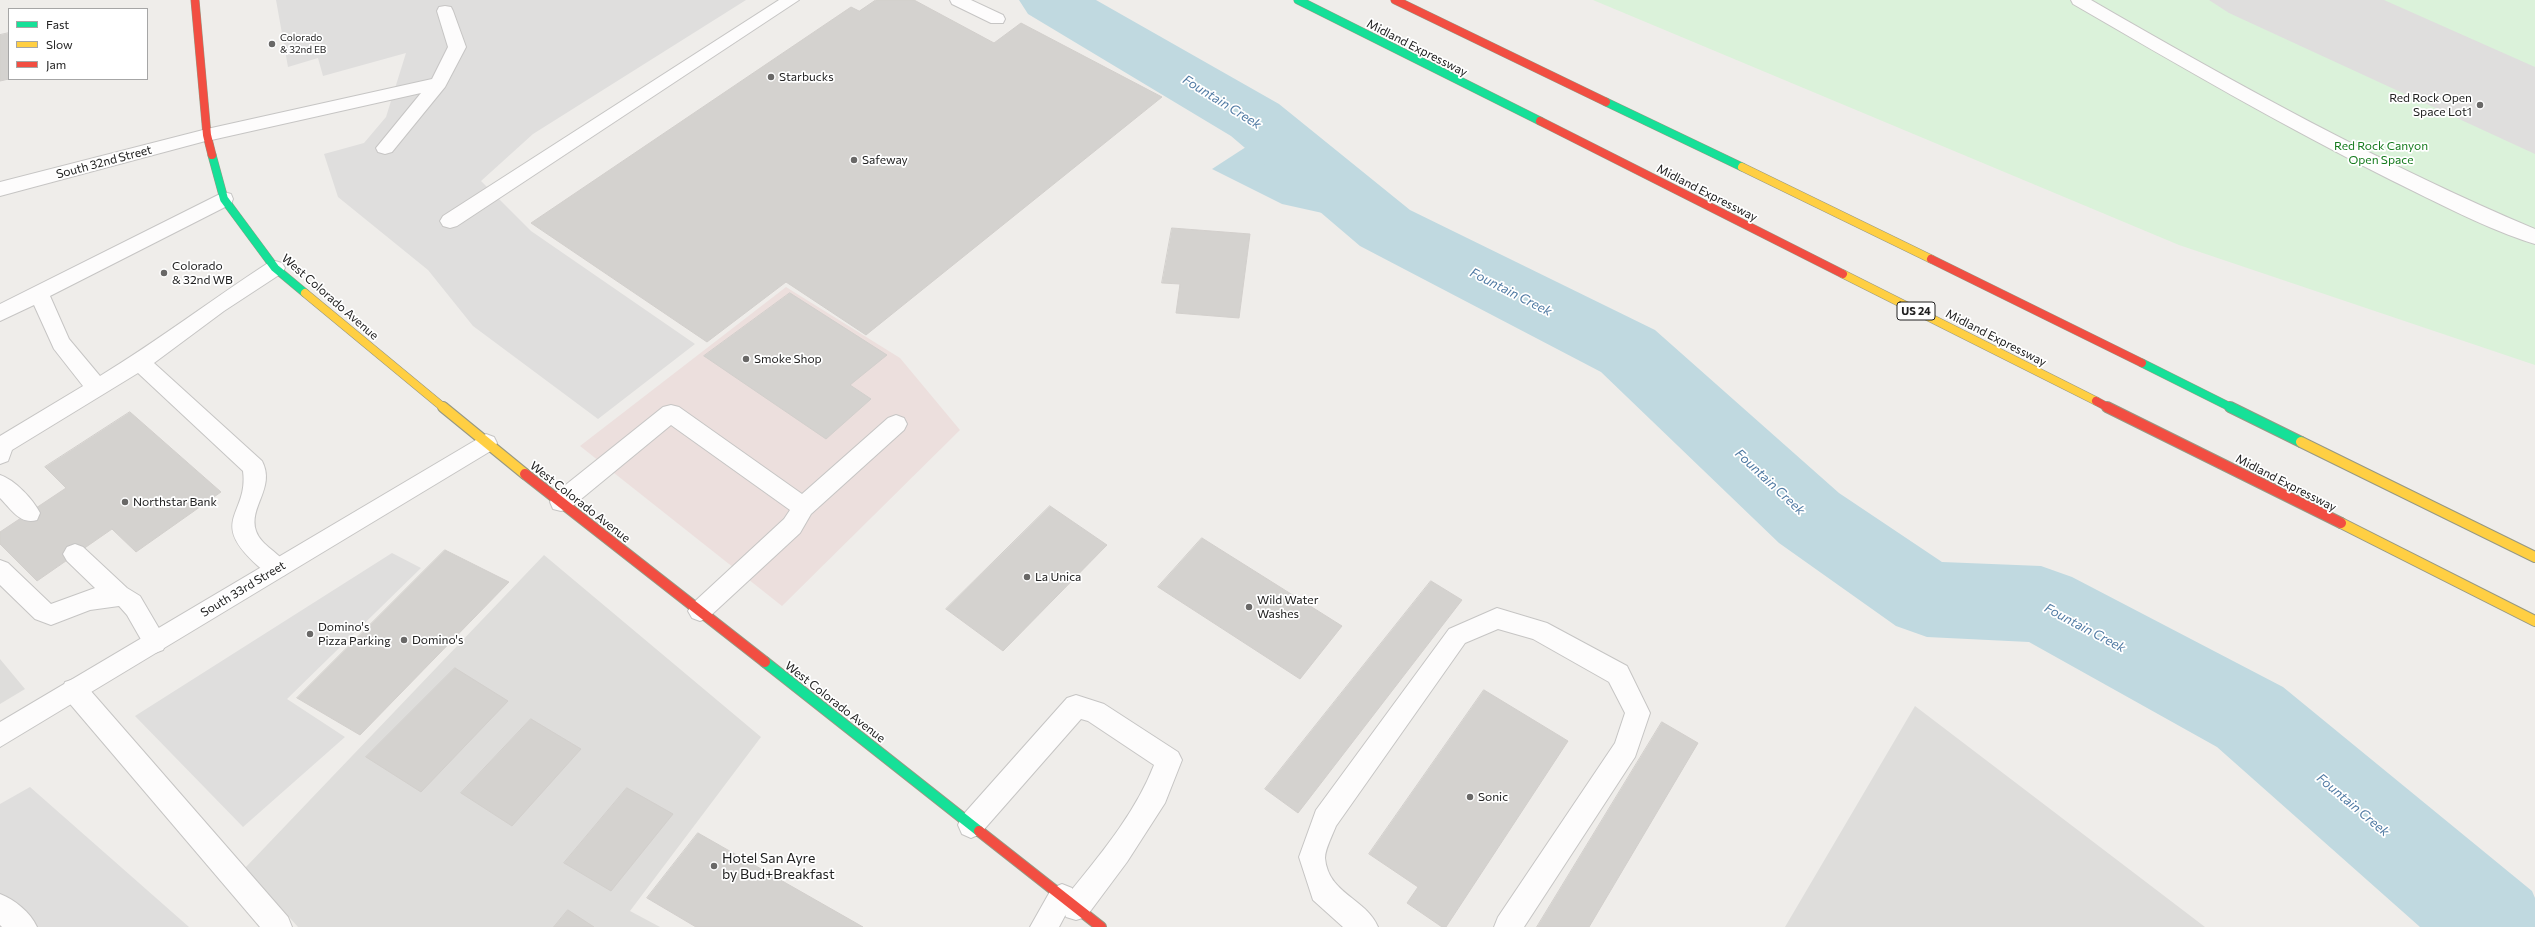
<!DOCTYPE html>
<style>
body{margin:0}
#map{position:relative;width:2535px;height:927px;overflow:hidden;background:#efedea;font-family:Commissioner,sans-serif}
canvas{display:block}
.legend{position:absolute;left:8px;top:8px;width:140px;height:72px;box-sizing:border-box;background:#fff;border:1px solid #a6a6a6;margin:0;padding:5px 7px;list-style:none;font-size:12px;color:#212121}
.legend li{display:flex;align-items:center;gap:8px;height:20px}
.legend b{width:20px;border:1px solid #a6a6a6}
</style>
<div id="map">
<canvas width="2535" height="927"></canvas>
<ul class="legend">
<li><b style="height:5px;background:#16e098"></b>Fast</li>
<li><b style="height:5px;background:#ffcf43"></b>Slow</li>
<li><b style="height:5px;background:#f24e42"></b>Jam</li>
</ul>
</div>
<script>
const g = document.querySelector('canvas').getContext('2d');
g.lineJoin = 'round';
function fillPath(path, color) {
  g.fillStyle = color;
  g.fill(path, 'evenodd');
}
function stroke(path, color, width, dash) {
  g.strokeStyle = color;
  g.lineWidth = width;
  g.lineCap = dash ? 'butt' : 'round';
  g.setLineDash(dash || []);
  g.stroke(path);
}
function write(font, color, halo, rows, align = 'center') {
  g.font = font + ' Commissioner,sans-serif';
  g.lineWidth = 3.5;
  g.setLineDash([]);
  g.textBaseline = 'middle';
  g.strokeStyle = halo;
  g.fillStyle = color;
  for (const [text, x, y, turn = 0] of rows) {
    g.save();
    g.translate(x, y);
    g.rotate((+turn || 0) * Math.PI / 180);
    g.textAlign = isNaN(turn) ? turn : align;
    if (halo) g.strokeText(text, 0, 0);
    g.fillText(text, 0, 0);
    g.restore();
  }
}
const residential = new Path2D(`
 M 544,555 L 761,737 L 630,911 L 660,927 L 298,927 L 245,868 Z
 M 0,659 L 25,689 L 0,704 Z
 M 1915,706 L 2205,927 L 1785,927 Z`);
const commercial = new Path2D(`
 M 786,287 L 900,358 L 960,430 L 782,606 L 580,446 Z`);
const park = new Path2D(`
 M 1593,0 L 2535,0 L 2535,365 L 2179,245 Z`);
const parking = new Path2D(`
 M 276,0 L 746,0 L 533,134 L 481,181 L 531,231 L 695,344 L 598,419 L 473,326 L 428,270 L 338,197 L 324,154 L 364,143 L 386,117 L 406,53 L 323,76 L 318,58 L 288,67 Z
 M 2209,0 L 2384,0 L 2535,67 L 2535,154 L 2229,13 Z
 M 392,553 L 421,568 L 287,699 L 345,737 L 243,827 L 135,716 Z
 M 30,787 L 189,927 L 0,927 L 0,804 Z`);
const water = new Path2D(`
 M 1286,121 L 1346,164 L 1380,208 L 1363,222 L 1282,204 L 1212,169 Z`);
const river = new Path2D(`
 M 1019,0 L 1096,0 L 1279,104 L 1410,210 L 1655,330 L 1839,493 L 1942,562 L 2041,566 L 2072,577 L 2283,687 L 2532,891 L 2535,898 L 2535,927 L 2420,927 L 2217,747 L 2029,642 L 1927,637 L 1896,626 L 1779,543 L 1601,372 L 1360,246 L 1231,136 L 1028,14 Z`);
const building = new Path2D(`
 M 876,0 L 914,0 L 994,43 L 1021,23 L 1162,97 L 866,335 L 786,282 L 707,342 L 531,223 L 851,7 L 859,11 Z
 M 9,33 L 9,79 L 0,81 L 0,35 Z
 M 1172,228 L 1250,234 L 1239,318 L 1176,313 L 1180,284 L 1162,283 Z
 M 790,293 L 887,355 L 850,385 L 871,399 L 826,439 L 704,356 Z
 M 130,412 L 221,492 L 136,552 L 112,529 L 37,581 L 0,544 L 0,532 L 66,488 L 45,467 Z
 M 1050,506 L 1107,545 L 1003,651 L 946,609 Z
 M 1202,538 L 1342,626 L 1300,679 L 1158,587 Z
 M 445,550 L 509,582 L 360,735 L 297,698 Z
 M 1431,581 L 1462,600 L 1298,813 L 1265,789 Z
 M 455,668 L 508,701 L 421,792 L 366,757 Z
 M 1484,690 L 1568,741 L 1446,927 L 1442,927 L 1407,903 L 1418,887 L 1369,854 Z
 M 531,719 L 581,749 L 512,826 L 461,793 Z
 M 1662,722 L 1698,743 L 1589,927 L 1537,927 Z
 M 627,788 L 673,814 L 611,891 L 564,863 Z
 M 698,833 L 863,927 L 696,927 L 647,898 Z
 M 568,910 L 594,927 L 554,927 Z`);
const lane = new Path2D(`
 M 779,0 L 799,0 L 457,226 L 450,228 L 443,226 L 440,221 L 443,216 Z
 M 950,0 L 971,0 L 1003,15 L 1005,19 L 1003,23 L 991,23 L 952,4 Z
 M 2071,0 L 2091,0 C 2236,84 2381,164 2535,229 L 2535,244 C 2489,230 2434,201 2391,180 C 2283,126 2178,65 2073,4 Z
 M 445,6 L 451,7 L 453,11 L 466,47 L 445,87 L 392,152 L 385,154 L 378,152 L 376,148 L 421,93 L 207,141 L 201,139 L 198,135 L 201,131 L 207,129 L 432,79 L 448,47 L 437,11 L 439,7 Z
 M 224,192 L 231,194 L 233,199 L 231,204 L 50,296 L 69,339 L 100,376 C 158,341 211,300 268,263 L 275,261 L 282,263 L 285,268 L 282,273 L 224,311 L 154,363 L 262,461 C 276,488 248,507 256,531 C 261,546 281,553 289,568 L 285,575 C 273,579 268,574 258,566 C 207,520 249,515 243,471 L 138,373 L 12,450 L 8,461 L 0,464 L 0,436 L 83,386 L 54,349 L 34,305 L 0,321 L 0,304 Z
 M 671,405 L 679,407 L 802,494 L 888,418 L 896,415 L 904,418 L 907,424 L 904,430 L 811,514 L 800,533 L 708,618 L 700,621 L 692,618 L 688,611 L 692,604 L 784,519 L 790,510 L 671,425 L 569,509 L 561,511 L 553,509 L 550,502 L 553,495 L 663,407 Z
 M 0,475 C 15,480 33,499 40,513 L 37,520 C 20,525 11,509 0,498 Z
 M 75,544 L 83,547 L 127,588 L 140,596 L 167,642 L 163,650 L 155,653 L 147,650 L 127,615 L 119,606 L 90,610 L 51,625 L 35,619 L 0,585 L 0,560 L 8,563 L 51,604 L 95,588 L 67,561 L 63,554 L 67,547 Z
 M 1497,608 L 1547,623 L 1627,666 L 1650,713 L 1635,757 L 1524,927 L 1494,927 L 1498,917 L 1615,743 L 1625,713 L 1609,682 L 1533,639 L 1498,629 L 1465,643 L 1336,826 C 1333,834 1325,849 1325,858 C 1328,894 1366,898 1378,927 L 1343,927 L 1313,900 L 1299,857 L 1316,810 L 1449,629 Z
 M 74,679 L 83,682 L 288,917 L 292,927 L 260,927 L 65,698 L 62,690 L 65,682 Z
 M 1076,695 L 1104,704 L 1178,752 L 1182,760 L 1165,803 L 1127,862 L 1086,917 L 1076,920 L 1066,917 L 1062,907 L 1066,897 C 1099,856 1135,814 1154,765 L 1088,721 L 1081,719 L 980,834 L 971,838 L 962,834 L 958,825 L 962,816 L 1067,698 Z
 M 0,894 C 15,900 30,912 37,927 L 2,927 L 0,925 Z`);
const street = new Path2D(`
 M 207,129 L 213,131 L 216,135 L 213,139 L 0,196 L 0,182 Z
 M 486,434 L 494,437 L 497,443 L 494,449 L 0,747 L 0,722 Z
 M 1062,884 L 1072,888 L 1075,897 L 1059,927 L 1030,927 L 1052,888 Z`);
const fastFar1 = new Path2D(`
 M 1298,0 L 1540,121
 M 1606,102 L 1742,167
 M 212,155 L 224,199 L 275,268 L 305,293
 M 2142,363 L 2232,408`);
const fast = new Path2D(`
 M 2230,407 L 2301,442
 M 765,662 L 979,831`);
const slowFar1 = new Path2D(`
 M 1742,167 L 1931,259
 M 1843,274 L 2096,401
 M 305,293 L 444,408`);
const slow = new Path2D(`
 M 443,407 L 525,474
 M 2301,442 L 2535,557
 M 2341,523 L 2535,621`);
const jamFar1 = new Path2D(`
 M 195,0 L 207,135 L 212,155
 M 1395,0 L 1606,102
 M 1540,121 L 1843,274
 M 1931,259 L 2142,363
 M 2096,401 L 2109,408`);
const jam = new Path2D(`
 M 2107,407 L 2341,523
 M 525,474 L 765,662
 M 979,831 L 1101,927`);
const markers = [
 [272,44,4,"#696867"],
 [771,77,4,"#696867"],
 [2480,105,4,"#696867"],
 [854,160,4,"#696867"],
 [164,273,4,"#696867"],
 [746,359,4,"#696867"],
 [125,502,4,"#696867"],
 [1027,577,4,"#696867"],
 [1249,607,4,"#696867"],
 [310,634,4,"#696867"],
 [404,640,4,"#696867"],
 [1470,797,4,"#696867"],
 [714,866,4,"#696867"]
];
const farPoinames = [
 ["Colorado",280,38],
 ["& 32nd EB",280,50]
];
const shields = [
 [1916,311,38]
];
const shieldNames = [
 ["US 24",1916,311]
];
const streetNames = [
 ["Midland Expressway",1417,48,27],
 ["South 32nd Street",104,162,-15],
 ["Midland Expressway",1707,193,27],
 ["West Colorado Avenue",330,297,41],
 ["Midland Expressway",1996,338,27],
 ["Midland Expressway",2286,483,27],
 ["West Colorado Avenue",580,502,38],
 ["South 33rd Street",243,589,-31],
 ["West Colorado Avenue",835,702,38]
];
const poiNames = [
 ["Starbucks",779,77],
 ["Red Rock Open",2472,98,"right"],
 ["Space Lot1",2472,112,"right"],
 ["Safeway",862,160],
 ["Colorado",172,266],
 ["& 32nd WB",172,280],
 ["Smoke Shop",754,359],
 ["Northstar Bank",133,502],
 ["La Unica",1035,577],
 ["Wild Water",1257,600],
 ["Washes",1257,614],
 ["Domino's",318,627],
 ["Pizza Parking",318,641],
 ["Domino's",412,640],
 ["Sonic",1478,797]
];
const parkNames = [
 ["Red Rock Canyon",2381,146],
 ["Open Space",2381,160]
];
const waterNames = [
 ["Fountain Creek",1222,102,32],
 ["Fountain Creek",1511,292,27],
 ["Fountain Creek",1770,482,43],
 ["Fountain Creek",2085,628,28],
 ["Fountain Creek",2353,805,40]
];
const nearPoinames = [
 ["Hotel San Ayre",722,858],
 ["by Bud+Breakfast",722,874]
];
fillPath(residential, '#dedddb');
fillPath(commercial, '#ecdfdd');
fillPath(park, '#dbf2da');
fillPath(parking, '#dfdedd');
fillPath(water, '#c0d9e0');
fillPath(river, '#c0d9e0');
fillPath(building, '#d4d2cf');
stroke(building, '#d2cfcc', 1);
stroke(lane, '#c6c5c4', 2);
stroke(street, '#c6c5c4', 2);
stroke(fastFar1, '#969883', 9);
stroke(fast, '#969883', 12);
stroke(slowFar1, '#969883', 9);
stroke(slow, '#969883', 12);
stroke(jamFar1, '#969883', 9);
stroke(jam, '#969883', 12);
fillPath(lane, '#fdfcfc');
fillPath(street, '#fdfcfc');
stroke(fastFar1, '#16e098', 8);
stroke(fast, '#16e098', 10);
stroke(slowFar1, '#ffcf43', 8);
stroke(slow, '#ffcf43', 10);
stroke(jamFar1, '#f24e42', 8);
stroke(jam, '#f24e42', 10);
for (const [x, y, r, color] of markers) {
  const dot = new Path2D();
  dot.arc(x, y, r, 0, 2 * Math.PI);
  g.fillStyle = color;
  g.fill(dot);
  stroke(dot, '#fff', 1.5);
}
write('10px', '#212121', '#fff', farPoinames, 'left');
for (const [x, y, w] of shields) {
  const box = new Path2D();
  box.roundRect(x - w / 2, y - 9, w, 18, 3);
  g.fillStyle = '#fff';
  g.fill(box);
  stroke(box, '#212121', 1);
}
write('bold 11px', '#212121', null, shieldNames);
write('12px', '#212121', '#fff', streetNames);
write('12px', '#212121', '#fff', poiNames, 'left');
write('12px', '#147a1c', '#fff', parkNames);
write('italic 13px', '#507aa3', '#fff', waterNames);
write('14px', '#212121', '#fff', nearPoinames, 'left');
</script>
